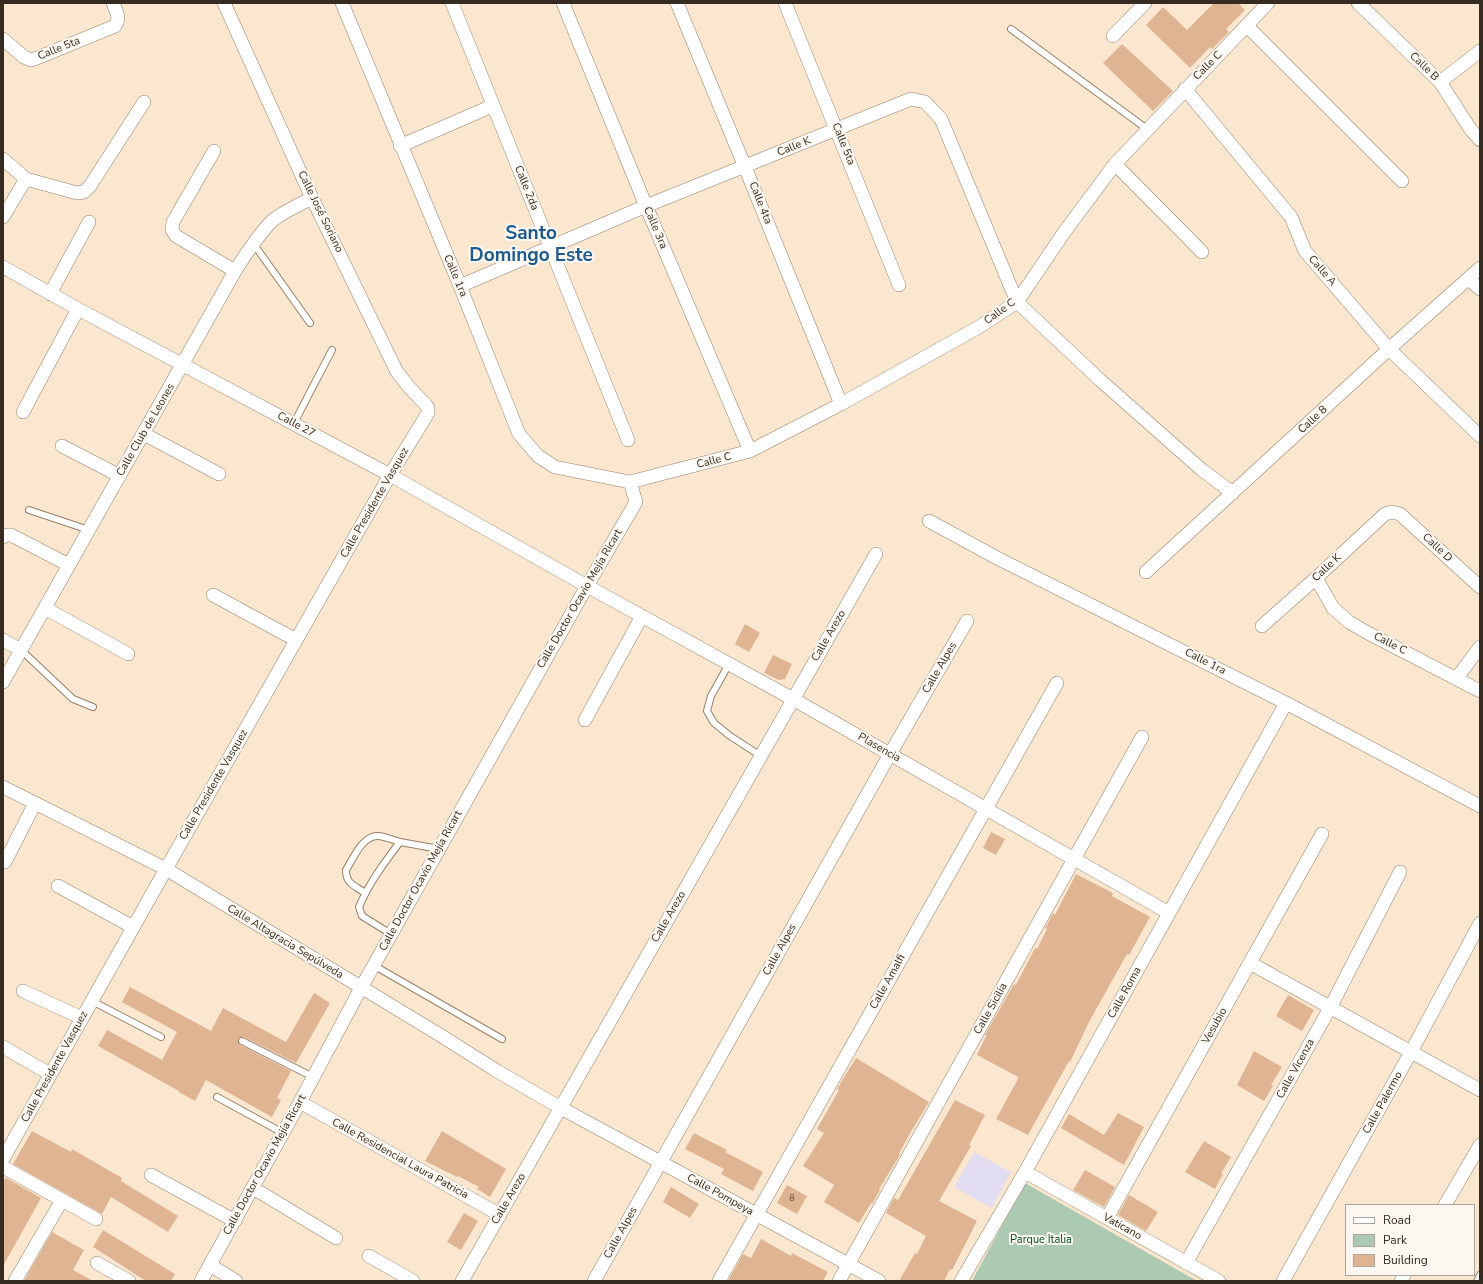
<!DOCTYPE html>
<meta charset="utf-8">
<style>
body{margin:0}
#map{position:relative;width:1483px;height:1284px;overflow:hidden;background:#fbe7d0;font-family:"Nunito Sans",sans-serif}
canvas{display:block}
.frame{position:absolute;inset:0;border:4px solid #352b20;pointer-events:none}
.legend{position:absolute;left:1345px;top:1204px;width:130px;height:72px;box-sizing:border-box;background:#fcf7f1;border:1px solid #aca59d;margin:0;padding:5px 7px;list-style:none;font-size:12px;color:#352b20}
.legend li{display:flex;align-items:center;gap:8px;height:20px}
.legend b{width:20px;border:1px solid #aca59d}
</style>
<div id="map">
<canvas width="1483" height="1284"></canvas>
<div class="frame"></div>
<ul class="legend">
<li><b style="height:5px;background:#fff"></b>Road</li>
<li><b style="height:11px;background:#acc9b2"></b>Park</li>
<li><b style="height:11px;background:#deb492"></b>Building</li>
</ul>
</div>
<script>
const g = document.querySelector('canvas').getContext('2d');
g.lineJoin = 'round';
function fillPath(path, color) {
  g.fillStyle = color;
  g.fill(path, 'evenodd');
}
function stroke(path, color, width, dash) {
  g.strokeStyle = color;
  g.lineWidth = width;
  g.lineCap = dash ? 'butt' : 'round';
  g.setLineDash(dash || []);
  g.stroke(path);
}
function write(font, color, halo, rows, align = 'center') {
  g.font = font + ' "Nunito Sans",sans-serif';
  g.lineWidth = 4;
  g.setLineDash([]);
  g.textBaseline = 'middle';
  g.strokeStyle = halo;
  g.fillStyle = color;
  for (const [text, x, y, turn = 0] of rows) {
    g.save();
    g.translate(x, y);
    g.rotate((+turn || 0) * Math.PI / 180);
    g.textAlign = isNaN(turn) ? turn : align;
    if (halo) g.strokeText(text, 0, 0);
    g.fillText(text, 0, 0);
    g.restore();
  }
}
const education = new Path2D(`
 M 974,1152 L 1011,1172 L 992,1208 L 954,1187 Z`);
const green = new Path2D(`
 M 1025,1183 L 1197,1281 L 972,1281 Z`);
const building = new Path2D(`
 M 1214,3 L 1238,3 L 1245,10 L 1226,29 L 1229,32 L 1212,49 L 1210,47 L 1190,68 L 1146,25 L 1163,7 L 1187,30 Z
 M 1122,44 L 1173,91 L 1153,111 L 1103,63 Z
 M 745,624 L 760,633 L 749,652 L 735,644 Z
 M 773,655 L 792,664 L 785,679 L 779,680 L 764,673 Z
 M 991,832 L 1005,839 L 996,855 L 983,848 Z
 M 1076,874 L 1113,893 L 1112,896 L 1150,917 L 1129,955 L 1127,954 L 1089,1022 L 1070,1062 L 1069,1061 L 1028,1135 L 996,1119 L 1018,1079 L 1018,1077 L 977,1055 L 986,1036 L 985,1035 L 1014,984 L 1016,985 L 1035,948 L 1037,949 L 1047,929 L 1045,928 L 1053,913 L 1055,915 Z
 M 130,987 L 211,1031 L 223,1008 L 286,1042 L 314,993 L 330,1003 L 296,1063 L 244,1037 L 240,1037 L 238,1039 L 238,1043 L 240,1045 L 291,1071 L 277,1098 L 281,1100 L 272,1117 L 206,1080 L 195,1101 L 179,1092 L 179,1091 L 98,1046 L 107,1030 L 162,1060 L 177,1032 L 122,1002 Z
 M 1288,995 L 1314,1010 L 1302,1031 L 1276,1016 Z
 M 1254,1051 L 1282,1067 L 1271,1085 L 1273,1086 L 1264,1101 L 1237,1085 Z
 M 856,1058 L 929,1102 L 909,1135 L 899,1154 L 900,1155 L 879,1189 L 880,1190 L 872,1204 L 871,1203 L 859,1223 L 824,1202 L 834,1185 L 803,1166 L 824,1133 L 817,1129 L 839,1090 L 837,1089 Z
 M 955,1100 L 985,1115 L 969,1145 L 971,1146 L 939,1201 L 977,1221 L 952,1270 L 950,1269 L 944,1281 L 899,1281 L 915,1253 L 917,1254 L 926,1236 L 886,1213 L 894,1198 L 898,1200 Z
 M 1118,1113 L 1144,1127 L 1124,1165 L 1061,1128 L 1069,1114 L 1104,1135 Z
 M 32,1131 L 71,1152 L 72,1149 L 122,1178 L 121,1181 L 178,1216 L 168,1232 L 111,1197 L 102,1214 L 13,1164 Z
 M 442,1131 L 506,1169 L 490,1197 L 477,1189 L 479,1187 L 458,1176 L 457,1177 L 425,1161 Z
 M 694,1133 L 727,1150 L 725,1152 L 763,1172 L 753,1191 L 721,1174 L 724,1169 L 685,1149 Z
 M 1204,1141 L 1231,1157 L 1221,1173 L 1223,1174 L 1215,1189 L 1185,1172 Z
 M 1085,1170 L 1115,1187 L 1104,1207 L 1073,1190 Z
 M 6,1178 L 41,1198 L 3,1266 L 3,1182 Z
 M 787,1185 L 807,1196 L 797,1214 L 777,1203 Z
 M 671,1187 L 699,1204 L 690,1218 L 663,1202 Z
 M 1129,1195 L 1158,1212 L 1146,1231 L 1118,1215 Z
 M 464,1213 L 478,1221 L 461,1250 L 447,1242 Z
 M 103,1230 L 175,1274 L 171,1281 L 146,1281 L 93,1247 Z
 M 52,1232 L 84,1250 L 73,1270 L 93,1281 L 24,1281 Z
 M 761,1239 L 791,1256 L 792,1253 L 828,1272 L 823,1281 L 728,1281 L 743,1254 L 751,1258 Z`);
const lane = new Path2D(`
 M 1011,29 L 1147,129
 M 253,243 L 310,323
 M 294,423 L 332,350
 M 29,510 L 89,530
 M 21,650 L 73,699 L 93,707
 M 729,664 L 711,696 L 707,711 L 714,723 L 730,736 L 761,756
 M 365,893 C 354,885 346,884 346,870 C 353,859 363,834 379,836 C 386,837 393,840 400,842
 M 391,934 L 362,916 L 359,907 C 369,883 384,863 400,842 L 439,849
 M 373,965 L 502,1039
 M 92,1001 L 161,1037
 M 242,1041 L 313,1077
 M 217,1097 L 283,1133
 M 1477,1281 L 1480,1275`);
const street = new Path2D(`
 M 342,3 L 460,286 L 519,434 L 538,456 L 555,467 L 630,482 L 750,451 L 841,404 L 979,327 L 1017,302 L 1065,231 L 1115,164 L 1268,3
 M 452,3 L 628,440
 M 563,3 L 646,206 L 750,451
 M 677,3 L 745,167 L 841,404
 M 785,3 L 899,285
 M 1358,3 L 1440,82 L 1471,130 L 1480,140
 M 1247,26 L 1402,181
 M 1113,36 L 1145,3
 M 3,39 L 24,57 L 31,60 L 37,58 L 115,26 C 121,18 116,11 113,3
 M 1440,82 L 1480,51
 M 1185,89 L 1291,217 L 1305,251 L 1389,349 L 1480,436
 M 400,146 L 492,106
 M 214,151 L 173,222 L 172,230 L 176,236 L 235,271
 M 3,159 L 26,179 L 77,193 L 84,192 L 90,186 L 144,102
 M 1115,164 L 1202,252
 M 3,217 L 26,179
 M 3,267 L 78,309 L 390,475 L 587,586 L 793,699 L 1169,913
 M 1469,279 L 1480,289
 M 460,286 L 646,206 L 911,99 L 925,102 L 941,119 L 1017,302 L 1100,380 L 1202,470 L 1233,493
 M 50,294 L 89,222
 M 23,412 L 78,309
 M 144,434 L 219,474
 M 62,446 L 120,476
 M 929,521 L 999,559 L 1286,703 L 1480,806
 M 3,537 L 7,535 L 11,535 L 69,565
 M 1146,572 L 1389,349 L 1480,268
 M 1316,578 L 1333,608 L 1349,622 L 1366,632 L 1480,691
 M 213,595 L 296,640
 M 45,608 L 128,654
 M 1262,626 L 1316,578 L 1385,514 L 1392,512 L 1400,514 L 1480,587
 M 3,640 L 21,650
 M 1456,679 L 1480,647
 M 3,682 L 235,271 C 246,254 257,236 272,221 C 284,211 299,205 312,198
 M 585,720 L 642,616
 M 3,787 L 166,869 L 440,1035 L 497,1071 L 561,1108 L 879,1281
 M 5,862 L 35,803
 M 58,886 L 133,927
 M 1250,963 L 1480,1090
 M 23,991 L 82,1018
 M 3,1047 L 50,1074
 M 300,1102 L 500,1215
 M 3,1159 L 166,869 L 390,475 L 428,413 L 428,408 L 426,405 L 408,386 L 397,372 L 312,198 L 224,3
 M 3,1167 L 96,1219
 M 1025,1172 L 1219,1281
 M 151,1175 L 235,1221
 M 253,1188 L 336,1238
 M 1445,1205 L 1480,1145
 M 1107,1218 L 1322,834
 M 369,1256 L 413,1281
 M 97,1263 L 129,1281
 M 1186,1263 L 1330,1008 L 1400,872
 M 210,1265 L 236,1281
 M 15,1281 L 62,1200
 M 201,1281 L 300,1102 L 361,988 L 587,586 L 636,502 L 630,482
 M 462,1281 L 876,554
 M 594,1281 L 890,754 L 967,621
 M 719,1281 L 1057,683
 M 839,1281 L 1142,737
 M 961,1281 L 1025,1172 L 1286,703
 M 1283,1281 L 1411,1052 L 1480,923
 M 1401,1281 L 1404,1275`);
const numberNames = [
 ["8",792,1199]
];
const streetNames = [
 ["Calle 5ta",59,49,-22],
 ["Calle C",1208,66,-45],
 ["Calle B",1424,67,44],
 ["Calle 5ta",843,144,68],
 ["Calle K",794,147,-22],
 ["Calle 2da",526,188,68],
 ["Calle 4ta",760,203,68],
 ["Calle José Soriano",320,212,64],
 ["Calle 3ra",655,228,67],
 ["Calle A",1322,271,49],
 ["Calle 1ra",455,276,67],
 ["Calle C",1000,312,-36],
 ["Calle 8",1313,420,-43],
 ["Calle 27",296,425,28],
 ["Calle Club de Leones",146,430,-60],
 ["Calle C",714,461,-14],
 ["Calle Presidente Vasquez",375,503,-60],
 ["Calle D",1437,548,43],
 ["Calle K",1327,568,-43],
 ["Calle Doctor Ocavio Mejía Ricart",580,599,-60],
 ["Calle Arezo",829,636,-60],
 ["Calle C",1390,644,27],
 ["Calle 1ra",1205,662,27],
 ["Calle Alpes",940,668,-60],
 ["Plasencia",879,748,30],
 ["Calle Presidente Vasquez",214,785,-60],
 ["Calle Doctor Ocavio Mejía Ricart",421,881,-61],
 ["Calle Arezo",669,917,-60],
 ["Calle Altagracia Sepúlveda",285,942,31],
 ["Calle Alpes",780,950,-61],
 ["Calle Amalfi",888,982,-61],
 ["Calle Roma",1125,993,-61],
 ["Calle Sicilia",991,1009,-61],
 ["Vesubio",1215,1026,-61],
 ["Calle Presidente Vasquez",55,1067,-61],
 ["Calle Vicenza",1296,1069,-61],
 ["Calle Palermo",1383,1103,-61],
 ["Calle Residencial Laura Patricia",400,1159,29],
 ["Calle Doctor Ocavio Mejía Ricart",265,1165,-61],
 ["Calle Pompeya",720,1195,29],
 ["Calle Arezo",509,1199,-60],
 ["Vaticano",1122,1227,29],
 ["Calle Alpes",621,1233,-61]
];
const parkNames = [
 ["Parque Italia",1041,1240]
];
const townNames = [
 ["Santo",531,234],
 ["Domingo Este",531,256]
];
fillPath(education, '#e3ddf2');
fillPath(green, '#acc9b2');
fillPath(building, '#deb492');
stroke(lane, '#967f65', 8);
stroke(street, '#967f65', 14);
stroke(lane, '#fff', 6);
stroke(street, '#fff', 13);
write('9px', '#5f4d3c', null, numberNames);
write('11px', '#352b20', '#fcf7f1', streetNames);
write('11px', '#004b21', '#fcf7f1', parkNames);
write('bold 19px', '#1c5b8b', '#fcf7f1', townNames);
</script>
